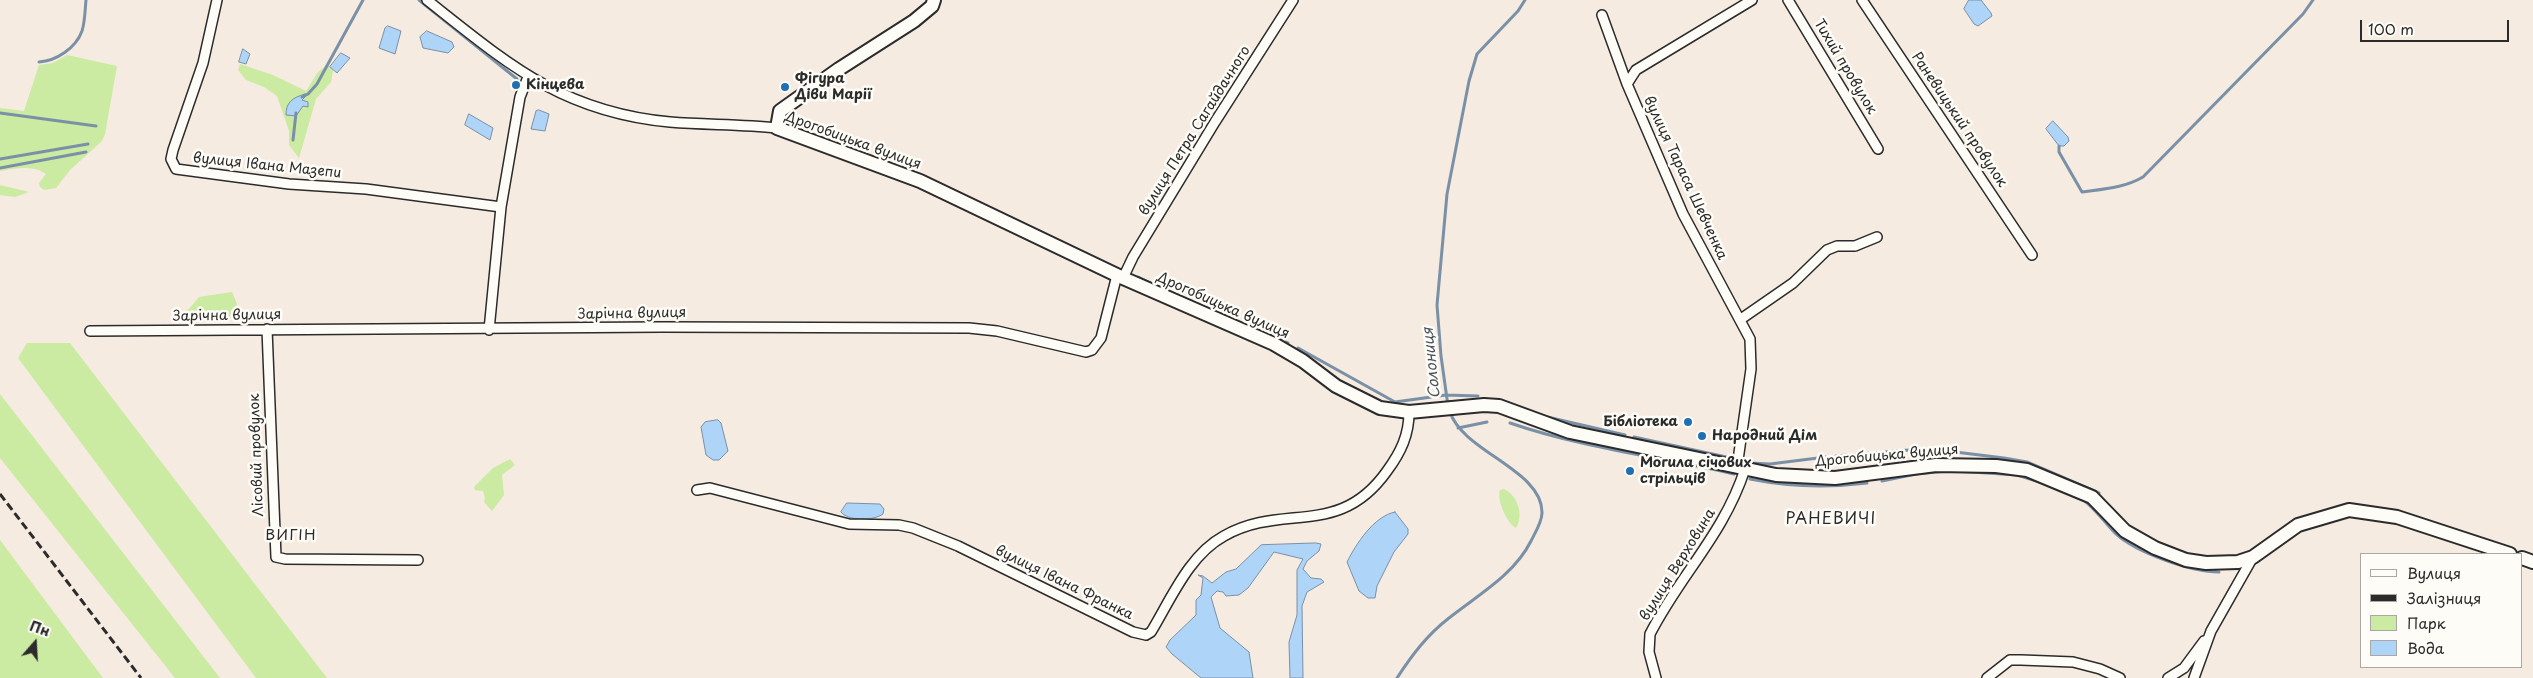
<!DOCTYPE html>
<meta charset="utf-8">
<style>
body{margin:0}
#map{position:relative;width:2533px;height:678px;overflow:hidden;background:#f5ebe0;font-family:"Playpen Sans",sans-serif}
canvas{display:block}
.legend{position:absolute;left:2360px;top:553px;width:162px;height:115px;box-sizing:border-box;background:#fdfcf7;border:1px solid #a9a8a5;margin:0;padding:6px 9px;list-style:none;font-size:15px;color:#2b2b2b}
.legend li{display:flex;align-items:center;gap:10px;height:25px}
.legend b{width:25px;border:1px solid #a9a8a5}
.north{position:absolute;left:10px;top:618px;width:50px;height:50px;-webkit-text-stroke:4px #fdfcf7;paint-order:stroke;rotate:19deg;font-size:14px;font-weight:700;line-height:20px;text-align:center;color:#2b2b2b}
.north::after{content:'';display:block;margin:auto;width:18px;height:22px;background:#2b2b2b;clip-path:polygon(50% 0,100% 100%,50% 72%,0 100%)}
.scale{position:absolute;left:2360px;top:20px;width:149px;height:22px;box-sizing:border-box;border:2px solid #2b2b2b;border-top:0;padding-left:6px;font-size:15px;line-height:18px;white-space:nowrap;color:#2b2b2b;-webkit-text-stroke:4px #fdfcf7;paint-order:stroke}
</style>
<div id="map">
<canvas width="2533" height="678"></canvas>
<ul class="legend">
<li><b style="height:6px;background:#fdfcf7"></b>Вулиця</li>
<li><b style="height:6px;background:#2b2b2b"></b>Залізниця</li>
<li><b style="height:14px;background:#cbeaa2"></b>Парк</li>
<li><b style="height:14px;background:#aed4f8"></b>Вода</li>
</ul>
<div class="north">Пн</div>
<div class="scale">100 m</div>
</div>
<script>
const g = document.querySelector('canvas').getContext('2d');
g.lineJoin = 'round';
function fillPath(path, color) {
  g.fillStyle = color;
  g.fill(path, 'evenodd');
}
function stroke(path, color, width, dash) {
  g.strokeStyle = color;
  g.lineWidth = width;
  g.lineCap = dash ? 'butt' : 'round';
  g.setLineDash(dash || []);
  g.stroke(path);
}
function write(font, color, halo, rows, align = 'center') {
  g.font = font + ' "Playpen Sans",sans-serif';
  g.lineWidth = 5;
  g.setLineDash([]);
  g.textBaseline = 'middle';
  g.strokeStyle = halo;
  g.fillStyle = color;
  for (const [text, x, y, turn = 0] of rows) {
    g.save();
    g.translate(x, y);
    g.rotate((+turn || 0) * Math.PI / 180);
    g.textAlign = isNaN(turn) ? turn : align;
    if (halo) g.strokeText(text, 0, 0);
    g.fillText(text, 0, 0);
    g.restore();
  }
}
const green = new Path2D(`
 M 67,55 L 117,66 L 105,134 L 102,141 L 70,170 L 56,188 L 44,190 L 40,187 L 39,183 L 46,174 C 34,165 14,168 0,171 L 0,108 L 24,111 L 39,65 L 53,63 Z
 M 240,64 L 273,75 L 306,91 L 318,72 L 327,65 L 333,70 L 331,82 L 316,99 L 299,158 L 289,145 L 289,131 L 277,96 L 264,87 L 246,80 L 238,70 Z
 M 0,185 L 29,192 L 15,197 L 0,195 Z
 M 232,292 L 237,304 L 231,317 L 223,320 L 182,320 L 181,314 L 189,309 L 199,297 Z
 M 27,343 L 70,343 L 327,678 L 256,678 L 18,358 Z
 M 0,394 L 220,678 L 175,678 L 0,458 Z
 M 510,459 L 515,465 L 502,475 L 504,495 L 492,511 L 484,502 L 485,498 L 483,491 L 475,490 L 474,487 L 493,468 Z
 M 1504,489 C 1518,496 1524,515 1516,528 C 1507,524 1496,498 1500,490 Z
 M 0,540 L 103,678 L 0,678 Z`);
const water = new Path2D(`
 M 1969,0 L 1981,0 L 1991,13 L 1992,16 L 1978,26 L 1974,24 L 1964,9 Z
 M 388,26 L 401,31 L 395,54 L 379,48 L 385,28 Z
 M 427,31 L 452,42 L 454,47 L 448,53 L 423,48 L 420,37 Z
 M 243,49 L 250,54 L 246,64 L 239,62 Z
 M 341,53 L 350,58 L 337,73 L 330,67 Z
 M 305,94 L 305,97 L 302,100 L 308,102 L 308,107 L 303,106 L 296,116 L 286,115 C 286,102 292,98 305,94 Z
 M 539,110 L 549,114 L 545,131 L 531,129 L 536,111 Z
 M 469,114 L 493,128 L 490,140 L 465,125 Z
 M 2053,121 L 2068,137 L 2069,141 L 2064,146 L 2059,146 L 2046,129 Z
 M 718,420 L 721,423 L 728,451 L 719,460 L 713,460 L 706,455 L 701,427 L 705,422 Z
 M 847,503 L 880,504 L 884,509 L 883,514 C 874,521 847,521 841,512 Z
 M 1395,512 L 1408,529 L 1408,534 L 1394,552 L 1377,586 L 1375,598 L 1368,598 L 1359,591 L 1347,562 C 1356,544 1374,516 1395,512 Z
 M 1316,543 L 1321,544 L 1319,551 L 1307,561 L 1303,569 L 1311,578 L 1321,579 L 1324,582 L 1307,592 L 1302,606 L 1303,678 L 1290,678 L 1289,642 L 1297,615 L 1297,570 L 1303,559 L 1274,552 L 1248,588 L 1239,595 L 1226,596 L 1223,592 L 1217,591 L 1211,597 L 1220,628 L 1249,652 L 1253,678 L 1201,678 L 1172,654 L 1166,647 L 1170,640 L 1196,615 L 1196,600 L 1201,595 L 1203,578 L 1198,575 L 1203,576 L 1212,583 L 1226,572 L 1236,569 L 1261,545 Z`);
const stream = new Path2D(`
 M 419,0 L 517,79
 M 39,62 C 56,61 76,48 82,31 C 85,22 85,10 86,0
 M 302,97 L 308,94 L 317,84 L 363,0
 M 0,113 L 96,126
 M 293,140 L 296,113
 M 2059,146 L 2059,152 L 2082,192 C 2104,189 2124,188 2143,177 L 2303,14 L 2313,0
 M 0,159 L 88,144
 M 0,168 L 86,152
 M 1138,277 L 1172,293
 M 1262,332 L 1288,343
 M 1298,348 L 1395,402 L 1446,395 L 1478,396
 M 1448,406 L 1441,356 L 1437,305 L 1447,194 L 1469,81 L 1477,54 L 1518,11 L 1525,0
 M 1543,416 L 1625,435
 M 1510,423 C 1583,448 1659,457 1734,474
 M 1458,428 L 1487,422
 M 1634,437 L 1731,458
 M 1836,456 L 1909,450 L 1939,450 L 2004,458 L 2027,462 L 2099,493
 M 1751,463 L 1770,464 L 1826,457
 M 1956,471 L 2017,475 L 2043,483
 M 1750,479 C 1790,487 1827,488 1867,483
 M 1882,481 L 1916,474 L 1947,471
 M 2081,498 C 2095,508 2104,522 2116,534 C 2137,553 2191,572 2219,572
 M 1397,678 C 1412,655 1427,635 1449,618 C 1478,595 1514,575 1531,541 C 1535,533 1542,522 1542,513 C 1543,470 1463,452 1450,412`);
const street = new Path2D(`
 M 217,0 L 203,63 L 173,150 L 171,159 L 176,169 L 289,184 L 366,189 L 501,207
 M 427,0 C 508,64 562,112 670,122 C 706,125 741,124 777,128
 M 1788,0 L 1878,149
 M 1862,0 L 2032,255
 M 1602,15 L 1627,84 L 1683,214 L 1750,339 L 1751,369 L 1737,467
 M 1627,84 L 1636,70 L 1752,0
 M 1123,278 L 1133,257 L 1215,122 L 1293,0
 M 1741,319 L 1793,283 L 1827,250 L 1837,246 L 1855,246 L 1877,237
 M 267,329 L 276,557 L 285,559 L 418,560
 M 489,330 L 501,207 L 520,97 L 528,77
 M 90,331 L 662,327 L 969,328 L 997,331 L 1086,352 L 1092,350 L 1101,338 L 1117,275
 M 697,490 L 710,488 L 849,524 L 899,525 L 913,528 L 958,546 L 1133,632 L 1146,635 L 1151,632 C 1171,599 1189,555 1224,536 C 1284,502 1339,539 1387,471 C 1401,452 1409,435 1409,412
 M 1656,678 L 1649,652 L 1650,634 C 1680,575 1724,534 1745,469
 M 1987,678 L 2010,660 L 2021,660 L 2073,662 L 2100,669 L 2120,678
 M 2168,678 L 2184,668 L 2204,641
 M 2194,678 L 2211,631 L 2253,557`);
const secondary = new Path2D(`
 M 934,0 L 932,6 L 914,21 L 839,69 L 780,111 L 777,128 L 920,181 L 1123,278 L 1274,344 L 1303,361 L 1336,386 L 1380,408 L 1409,412 L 1484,405 L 1499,406 L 1570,432 L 1776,475 L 1835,478 L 1936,465 L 1996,466 L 2027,470 L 2092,497 L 2125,531 L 2155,548 L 2186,560 L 2206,563 L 2238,562 L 2253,557 L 2298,525 L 2349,510 L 2397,517 L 2510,554
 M 2522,558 L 2533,562`);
const rail = new Path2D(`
 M 0,494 L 141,678`);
const markers = [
 [516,85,5,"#1f6fb2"],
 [785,87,5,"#1f6fb2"],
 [1688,422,5,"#1f6fb2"],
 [1702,436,5,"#1f6fb2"],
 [1630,471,5,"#1f6fb2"]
];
const streetNames = [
 ["Тихий провулок",1845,67,59],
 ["Раневицький провулок",1959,120,56],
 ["вулиця Петра Сагайдачного",1195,131,-58],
 ["Дрогобицька вулиця",853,141,20],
 ["вулиця Івана Мазепи",267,166,6],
 ["вулиця Тараса Шевченка",1685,178,65],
 ["Дрогобицька вулиця",1223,306,24],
 ["Зарічна вулиця",632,314,-1],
 ["Зарічна вулиця",227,316,-1],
 ["Лісовий провулок",257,455,-92],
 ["Дрогобицька вулиця",1887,456,-5],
 ["вулиця Верховина",1678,565,-58],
 ["вулиця Івана Франка",1064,583,26]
];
const poiNames = [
 ["Фігура",795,79],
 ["Діви Марії",795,95],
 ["Кінцева",526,85],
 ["Бібліотека",1678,422,"right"],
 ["Народний Дім",1712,436],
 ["Могила січових",1640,463],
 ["стрільців",1640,479]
];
const waterNames = [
 ["Солониця",1432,363,-96]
];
const neighbourhoodNames = [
 ["ВИГІН",291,536]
];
const quarterNames = [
 ["РАНЕВИЧІ",1831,520]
];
fillPath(green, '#cbeaa2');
fillPath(water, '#aed4f8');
stroke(water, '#7a90a6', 1);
stroke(stream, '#7a90a6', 3);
stroke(street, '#2b2b2b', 12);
stroke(secondary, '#2b2b2b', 16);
stroke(street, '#fdfcf7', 9);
stroke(secondary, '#fdfcf7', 12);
stroke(rail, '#2b2b2b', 3, [8, 4]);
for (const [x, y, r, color] of markers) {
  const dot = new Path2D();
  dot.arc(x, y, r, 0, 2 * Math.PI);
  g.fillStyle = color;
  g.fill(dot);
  stroke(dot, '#fdfcf7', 2);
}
write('14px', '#2b2b2b', '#fdfcf7', streetNames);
write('bold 14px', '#2b2b2b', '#fdfcf7', poiNames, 'left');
write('italic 15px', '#4c555e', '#fdfcf7', waterNames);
g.letterSpacing = '1px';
write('15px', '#2b2b2b', '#fdfcf7', neighbourhoodNames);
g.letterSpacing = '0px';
g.letterSpacing = '1px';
write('16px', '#2b2b2b', '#fdfcf7', quarterNames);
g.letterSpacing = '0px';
</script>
